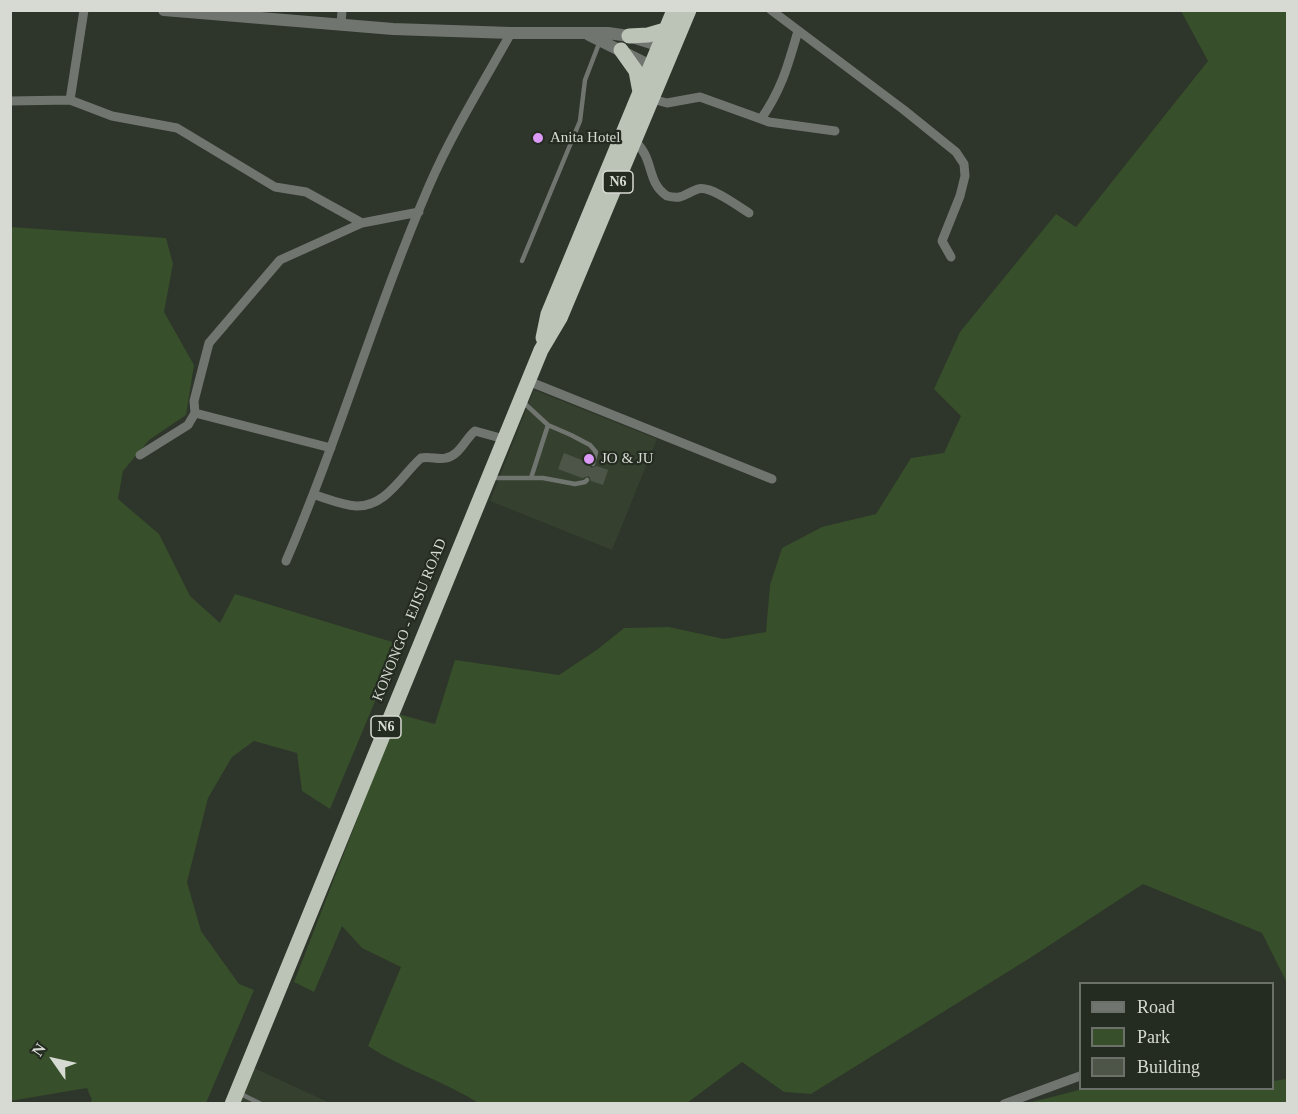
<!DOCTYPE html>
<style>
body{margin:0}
#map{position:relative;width:1298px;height:1114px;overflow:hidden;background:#2e352a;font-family:"Times New Roman",serif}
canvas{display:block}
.frame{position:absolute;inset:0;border:12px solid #d6dad3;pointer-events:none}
.legend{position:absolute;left:1079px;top:982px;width:195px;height:108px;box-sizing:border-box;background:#242b20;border:2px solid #6b7168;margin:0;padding:8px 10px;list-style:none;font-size:18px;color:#d6dad3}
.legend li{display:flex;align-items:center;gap:12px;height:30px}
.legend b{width:30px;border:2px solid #6b7168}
.north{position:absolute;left:24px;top:1030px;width:60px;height:60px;-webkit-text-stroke:4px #242b20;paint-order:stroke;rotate:304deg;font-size:16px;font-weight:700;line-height:24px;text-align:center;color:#d6dad3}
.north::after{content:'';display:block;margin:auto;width:21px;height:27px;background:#d6dad3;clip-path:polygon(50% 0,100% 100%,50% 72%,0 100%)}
</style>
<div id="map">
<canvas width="1298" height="1114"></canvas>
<div class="frame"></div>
<ul class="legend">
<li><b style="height:8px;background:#717570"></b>Road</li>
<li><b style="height:16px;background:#374f2a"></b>Park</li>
<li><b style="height:16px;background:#4d5549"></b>Building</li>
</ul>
<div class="north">N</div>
</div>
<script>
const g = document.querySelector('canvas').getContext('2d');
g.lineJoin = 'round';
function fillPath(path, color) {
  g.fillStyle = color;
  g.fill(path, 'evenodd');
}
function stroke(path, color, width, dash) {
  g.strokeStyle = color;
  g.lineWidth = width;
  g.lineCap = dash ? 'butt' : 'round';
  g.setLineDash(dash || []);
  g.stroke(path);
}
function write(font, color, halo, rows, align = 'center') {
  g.font = font + ' "Times New Roman",serif';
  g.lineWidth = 4.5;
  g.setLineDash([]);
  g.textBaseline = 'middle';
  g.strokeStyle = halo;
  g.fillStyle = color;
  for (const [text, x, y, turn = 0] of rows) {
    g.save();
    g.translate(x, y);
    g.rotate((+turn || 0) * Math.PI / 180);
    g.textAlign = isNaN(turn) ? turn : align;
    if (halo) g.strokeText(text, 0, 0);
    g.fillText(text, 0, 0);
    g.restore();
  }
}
const built = new Path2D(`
 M 534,390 L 657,439 L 612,550 L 490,501 Z
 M 252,1067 L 330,1103 L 238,1104 Z`);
const green = new Path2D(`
 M 1181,11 L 1287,11 L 1287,983 L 1262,933 L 1143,884 L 1030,958 L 811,1094 L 784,1092 L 742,1062 L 687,1103 L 480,1104 C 444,1081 403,1069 368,1046 L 401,967 L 362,948 L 342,926 L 314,992 L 294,982 L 398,714 L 435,724 L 455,660 L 559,675 L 598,649 L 624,628 L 669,627 L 724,639 L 766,632 L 770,585 L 782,548 L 822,527 L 876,514 L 911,458 L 944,453 L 961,416 L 934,389 L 960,332 L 1056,214 L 1076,227 L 1208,61 Z
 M 11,227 L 166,238 L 173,264 L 164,312 L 194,365 L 186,415 L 149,440 L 123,471 L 118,499 L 159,534 L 190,596 L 220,623 L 235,594 L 399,644 L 330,809 L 302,791 L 297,753 L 254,741 L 232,757 L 208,798 L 187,882 L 201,931 L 239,984 L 254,990 L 206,1103 L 90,1103 L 92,1100 L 87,1088 L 10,1101 Z
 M 1287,1079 L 1287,1103 L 1028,1103 L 1083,1089 L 1272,1088 L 1273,1081 Z`);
const building = new Path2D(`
 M 564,453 L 589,463 L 591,468 L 597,466 L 608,470 L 603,485 L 591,481 L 589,476 L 582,478 L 558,469 Z`);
const service = new Path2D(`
 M 522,261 L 580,121 L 585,80 L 600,41
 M 523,402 L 548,425 L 571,435 L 590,445 L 596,452 L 593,464
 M 491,478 L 543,478 L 575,484 L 585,482 L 587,480
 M 531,478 L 548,425
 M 239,1093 L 261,1104`);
const minor = new Path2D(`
 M 771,10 L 904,110 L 956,152 L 964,164 L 965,176 L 960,196 L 942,241 L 951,257
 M 341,25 L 342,10
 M 652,99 L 667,103 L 700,97 L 761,119 C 782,89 788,65 798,31
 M 70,100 L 84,10
 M 10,101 L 70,100 L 112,116 L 177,128 L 275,187 L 306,192 L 362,223 L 419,212
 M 761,119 L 769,122 L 835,131
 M 635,141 C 655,160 646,182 667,196 C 683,200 684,194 698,189 C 710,185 738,206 749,213
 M 528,381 L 772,479
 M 195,413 L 331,448
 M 140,455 L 188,425 L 195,413 L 194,401 L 209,343 L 280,260 L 362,223
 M 315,495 C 328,499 342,505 356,506 C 386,507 401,476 421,458 C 430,456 438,460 446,458 C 460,455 465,439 475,431 L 504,439
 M 286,561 C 339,438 376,309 429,186 C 452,133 483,83 511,33
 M 1004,1104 L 1080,1076`);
const tertiary = new Path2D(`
 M 164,10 L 393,29 L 511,33 L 608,33 L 629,36 L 667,48
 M 589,35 L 657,69`);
const trunk = new Path2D(`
 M 629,36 L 648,35 L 665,30
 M 621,50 L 636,71 L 640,92
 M 543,338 L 548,314 L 674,10
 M 232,1104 L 541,350 L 560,318 L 689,10`);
const markers = [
 [538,138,6,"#da9af6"],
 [589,459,6,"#da9af6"]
];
const shields = [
 [618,182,30],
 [386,727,30]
];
const shieldNames = [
 ["N6",618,182],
 ["N6",386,727]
];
const poiNames = [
 ["Anita Hotel",550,138],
 ["JO & JU",601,459]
];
const streetNames = [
 ["KONONGO - EJISU ROAD",410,620,-68]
];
fillPath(built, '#35402f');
fillPath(green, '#374f2a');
fillPath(building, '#4d5549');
stroke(service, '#717570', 4.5);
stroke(minor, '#717570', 9);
stroke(tertiary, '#717570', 12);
stroke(trunk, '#bbc4b7', 15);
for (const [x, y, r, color] of markers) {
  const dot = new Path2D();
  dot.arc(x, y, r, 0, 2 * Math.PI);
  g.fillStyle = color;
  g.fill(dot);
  stroke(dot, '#242b20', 2);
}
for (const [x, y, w] of shields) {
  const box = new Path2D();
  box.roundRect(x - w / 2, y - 11, w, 22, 4.5);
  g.fillStyle = '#242b20';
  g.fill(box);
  stroke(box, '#d6dad3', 1.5);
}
write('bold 14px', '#d6dad3', null, shieldNames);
write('15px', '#d6dad3', '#242b20', poiNames, 'left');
write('15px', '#d6dad3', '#242b20', streetNames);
</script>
